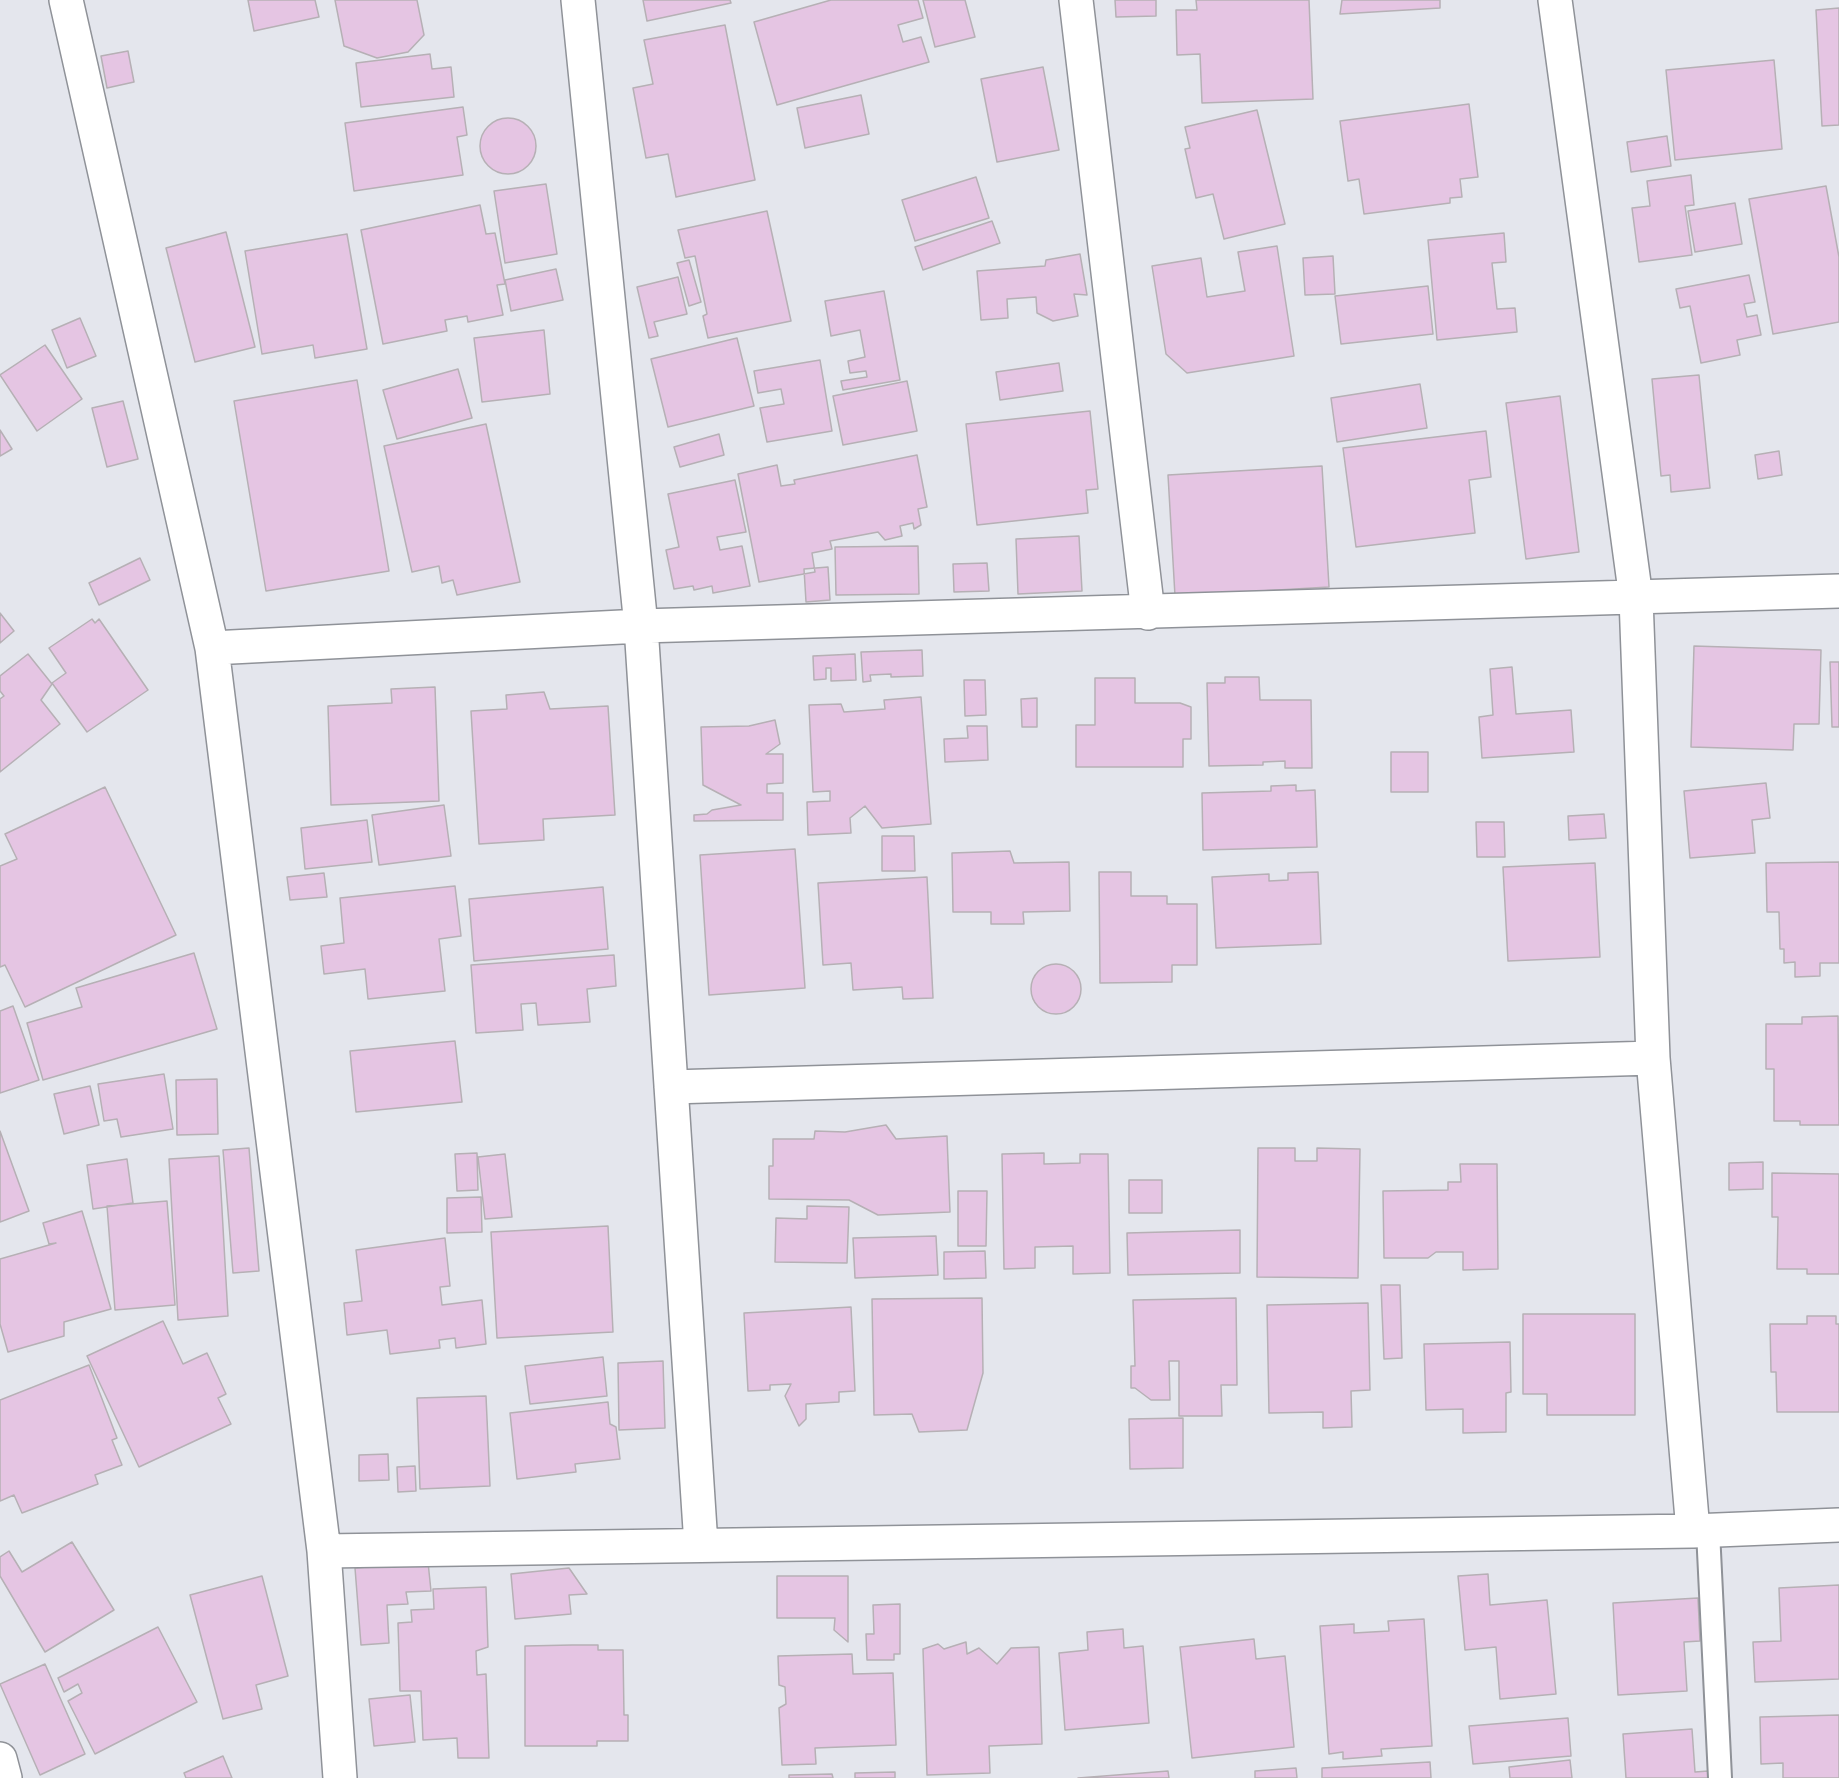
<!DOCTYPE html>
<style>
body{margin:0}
canvas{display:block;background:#e4e6ed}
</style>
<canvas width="1839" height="1778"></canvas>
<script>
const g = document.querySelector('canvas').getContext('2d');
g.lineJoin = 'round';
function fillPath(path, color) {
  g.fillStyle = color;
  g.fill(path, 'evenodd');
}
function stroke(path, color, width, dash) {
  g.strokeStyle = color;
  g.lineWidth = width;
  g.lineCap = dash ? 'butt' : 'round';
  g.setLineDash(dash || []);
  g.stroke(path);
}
const building = new Path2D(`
 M 248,0 L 315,0 L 319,17 L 254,31 Z
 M 335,0 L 417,0 L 424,35 L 408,52 L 377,58 L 344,46 Z
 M 643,0 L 730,0 L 731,3 L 647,21 Z
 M 831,0 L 918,0 L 923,18 L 898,25 L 903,42 L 921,37 L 929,62 L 777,105 L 754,22 Z
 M 923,0 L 965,0 L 975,37 L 935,47 Z
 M 1115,0 L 1156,0 L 1156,16 L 1116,17 Z
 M 1196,0 L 1309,0 L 1313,99 L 1202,103 L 1200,54 L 1177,55 L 1176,10 L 1197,10 Z
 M 1342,0 L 1440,0 L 1440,8 L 1340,14 Z
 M 1839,8 L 1839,125 L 1822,126 L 1816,10 Z
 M 725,25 L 755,180 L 676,197 L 668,154 L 646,158 L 633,88 L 653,84 L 644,40 Z
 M 128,51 L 134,82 L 107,88 L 101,56 Z
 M 430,54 L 432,69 L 451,67 L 454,97 L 361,107 L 356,63 Z
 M 1774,60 L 1782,149 L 1675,160 L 1666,70 Z
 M 1043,67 L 1059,150 L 997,162 L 981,79 Z
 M 861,95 L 869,134 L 805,148 L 797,108 Z
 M 1469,104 L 1478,177 L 1460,179 L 1462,197 L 1450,198 L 1450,203 L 1364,214 L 1359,179 L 1348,181 L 1340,121 Z
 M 463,107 L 467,135 L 457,137 L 463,175 L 354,191 L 345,123 Z
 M 1257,110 L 1285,224 L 1224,239 L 1213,194 L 1196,198 L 1185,149 L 1190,148 L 1185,127 Z
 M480 146a28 28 0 1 1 56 0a28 28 0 1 1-56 0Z
 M 1667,136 L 1671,166 L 1631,172 L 1627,142 Z
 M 1691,175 L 1694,205 L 1685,206 L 1692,255 L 1639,262 L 1632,208 L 1650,206 L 1647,181 Z
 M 976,177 L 989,218 L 915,241 L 902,200 Z
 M 546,184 L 557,254 L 505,263 L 494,191 Z
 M 1826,186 L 1839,257 L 1839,322 L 1773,334 L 1749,199 Z
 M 1735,203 L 1742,244 L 1695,252 L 1688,211 Z
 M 480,205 L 486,234 L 495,233 L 505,284 L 497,285 L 503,315 L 468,322 L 467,316 L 445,320 L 447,331 L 383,344 L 361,230 Z
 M 767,211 L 791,321 L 708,338 L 703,316 L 707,314 L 695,256 L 685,258 L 678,230 Z
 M 992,221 L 1000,243 L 923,270 L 915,247 Z
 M 226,232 L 255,347 L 195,362 L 166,248 Z
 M 1504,233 L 1506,262 L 1492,263 L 1497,309 L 1515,308 L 1517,332 L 1437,340 L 1428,240 Z
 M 347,234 L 367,349 L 315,358 L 313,345 L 262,354 L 245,251 Z
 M 1277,246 L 1294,356 L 1187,373 L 1166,354 L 1152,266 L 1201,258 L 1207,297 L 1245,291 L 1238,252 Z
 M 1080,254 L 1087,295 L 1074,294 L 1078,316 L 1053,321 L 1037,313 L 1036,297 L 1007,299 L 1008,318 L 981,320 L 977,271 L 1045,266 L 1046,260 Z
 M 1333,256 L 1335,294 L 1305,295 L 1303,258 Z
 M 689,260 L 701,302 L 689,306 L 677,263 Z
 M 556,269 L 563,300 L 511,311 L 505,280 Z
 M 1749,275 L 1755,302 L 1744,304 L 1747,317 L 1757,315 L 1761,335 L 1737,340 L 1740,355 L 1701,363 L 1690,306 L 1680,308 L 1676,289 Z
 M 678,277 L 687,314 L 654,322 L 658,336 L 649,338 L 637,287 Z
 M 1428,286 L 1433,334 L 1341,344 L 1335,296 Z
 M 884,291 L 900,380 L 843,390 L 841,381 L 867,377 L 866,371 L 850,373 L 848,361 L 865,357 L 860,330 L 831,336 L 825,301 Z
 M 80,318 L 96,356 L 67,368 L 52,330 Z
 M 544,330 L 550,394 L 482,402 L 474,338 Z
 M 737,338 L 754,406 L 668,427 L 651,359 Z
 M 45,345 L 82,399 L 37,431 L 0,375 Z
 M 820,360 L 832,431 L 767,442 L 760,408 L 784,404 L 781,389 L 758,393 L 754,371 Z
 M 1059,363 L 1063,391 L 1000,400 L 996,372 Z
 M 458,369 L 472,418 L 397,439 L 383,390 Z
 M 1699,375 L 1710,488 L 1671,492 L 1670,475 L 1661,476 L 1652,379 Z
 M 357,380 L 389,571 L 266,591 L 234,401 Z
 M 907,381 L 917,431 L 843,445 L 833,396 Z
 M 1420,384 L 1427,428 L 1337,442 L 1331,398 Z
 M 1560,396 L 1579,552 L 1526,559 L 1506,403 Z
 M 123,401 L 138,459 L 107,467 L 92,408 Z
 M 1090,411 L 1098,489 L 1086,490 L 1088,513 L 977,525 L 966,424 Z
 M 486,424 L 520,582 L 457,595 L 453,580 L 442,583 L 439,566 L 412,572 L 384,446 Z
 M 0,430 L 12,449 L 0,456 Z
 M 1486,431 L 1491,477 L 1469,480 L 1475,533 L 1356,547 L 1343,448 Z
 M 719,434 L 724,455 L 680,467 L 674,447 Z
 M 1779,451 L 1782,475 L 1758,479 L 1755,455 Z
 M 917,455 L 927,507 L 918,509 L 921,525 L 914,529 L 913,523 L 900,526 L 902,536 L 885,540 L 878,532 L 830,541 L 832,549 L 812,553 L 815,572 L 759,582 L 738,474 L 777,465 L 781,486 L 795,484 L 794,480 Z
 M 1322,466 L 1329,587 L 1175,596 L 1168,475 Z
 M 735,480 L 746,532 L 717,537 L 720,550 L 742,546 L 750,586 L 713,593 L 712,586 L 694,590 L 693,586 L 674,589 L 666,550 L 679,547 L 668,494 Z
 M 1079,536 L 1082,591 L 1018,594 L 1016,539 Z
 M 918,546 L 919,594 L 836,595 L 835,547 Z
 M 140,558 L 150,580 L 99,605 L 89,583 Z
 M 987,563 L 989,591 L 954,592 L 953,564 Z
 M 828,567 L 830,600 L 806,602 L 804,569 Z
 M 0,613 L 14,631 L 0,643 Z
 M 92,619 L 95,623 L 99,619 L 148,690 L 87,732 L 52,683 L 66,673 L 49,648 Z
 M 1694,646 L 1821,650 L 1819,724 L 1794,724 L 1793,750 L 1691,747 Z
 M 922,650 L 923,676 L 891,677 L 891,674 L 870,675 L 871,681 L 863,682 L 861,652 Z
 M 28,654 L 52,684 L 41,700 L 60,724 L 0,772 L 0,699 L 4,696 L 0,691 L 0,676 Z
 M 855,654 L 856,680 L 831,681 L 831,668 L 826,668 L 826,679 L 814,680 L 813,656 Z
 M 1830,662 L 1839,662 L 1839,727 L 1832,727 Z
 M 1512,667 L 1516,714 L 1571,710 L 1574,752 L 1482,758 L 1479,717 L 1493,715 L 1490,669 Z
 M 1225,677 L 1259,677 L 1260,700 L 1311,700 L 1312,768 L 1285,768 L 1285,761 L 1263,762 L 1263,765 L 1209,766 L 1207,683 L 1225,683 Z
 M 1095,678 L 1135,678 L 1135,703 L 1180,703 L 1191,707 L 1191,739 L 1183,739 L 1183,767 L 1076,767 L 1076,725 L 1095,725 Z
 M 964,680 L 985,680 L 986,715 L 965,716 Z
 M 435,687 L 439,801 L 331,805 L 328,706 L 392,703 L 391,689 Z
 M 544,692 L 550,709 L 608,706 L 615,815 L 543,819 L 544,840 L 479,844 L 471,711 L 507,709 L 506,695 Z
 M 921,697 L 931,824 L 882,828 L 865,806 L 850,818 L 851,833 L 808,835 L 807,802 L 830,801 L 830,791 L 813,792 L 809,705 L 841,704 L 844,712 L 885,709 L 884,700 Z
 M 1037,698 L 1037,727 L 1022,727 L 1021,699 Z
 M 775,720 L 780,744 L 766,754 L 783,754 L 783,783 L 767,784 L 767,793 L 783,793 L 783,820 L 694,821 L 694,815 L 707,814 L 712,810 L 741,805 L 703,785 L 701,727 L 749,726 Z
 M 967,726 L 987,726 L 988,760 L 945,762 L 944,739 L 968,738 Z
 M 1391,752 L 1428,752 L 1428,792 L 1391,792 Z
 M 1766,783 L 1770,818 L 1752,820 L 1755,853 L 1690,858 L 1684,791 Z
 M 1296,785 L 1296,791 L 1315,790 L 1317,847 L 1203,850 L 1202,793 L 1271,791 L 1271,786 Z
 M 105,787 L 176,935 L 25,1007 L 5,965 L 0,967 L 0,866 L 17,859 L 5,834 Z
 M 444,805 L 451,856 L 379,865 L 372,815 Z
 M 1604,814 L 1606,838 L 1569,840 L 1568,816 Z
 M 367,820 L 372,862 L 305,869 L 301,828 Z
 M 1476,822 L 1504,822 L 1505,857 L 1477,857 Z
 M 882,836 L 914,836 L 915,871 L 882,871 Z
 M 795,849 L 805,988 L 709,995 L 700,855 Z
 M 1010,851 L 1014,863 L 1069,862 L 1070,911 L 1023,912 L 1024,924 L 991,924 L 991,912 L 953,912 L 952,853 Z
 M 1839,862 L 1839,963 L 1820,963 L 1820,976 L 1795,977 L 1795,962 L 1784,963 L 1784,949 L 1780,949 L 1779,912 L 1767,912 L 1766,863 Z
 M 1595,863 L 1600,957 L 1508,961 L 1503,867 Z
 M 1099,872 L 1131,872 L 1131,896 L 1167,896 L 1167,904 L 1197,904 L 1197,965 L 1172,965 L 1172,982 L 1100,983 Z
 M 1318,872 L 1321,944 L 1216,948 L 1212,877 L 1269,874 L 1269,881 L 1288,880 L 1288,873 Z
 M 324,873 L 327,897 L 290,900 L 287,877 Z
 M 927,877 L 933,998 L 903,999 L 902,987 L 853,990 L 851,963 L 823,965 L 818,883 Z
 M 455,886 L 461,936 L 439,939 L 445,991 L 368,999 L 365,969 L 324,974 L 321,946 L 344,943 L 340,898 Z
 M 603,887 L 608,949 L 474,961 L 469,899 Z
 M 194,953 L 217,1029 L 43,1080 L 27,1023 L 82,1007 L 76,988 Z
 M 614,955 L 616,986 L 587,989 L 590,1022 L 538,1025 L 536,1003 L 521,1004 L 523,1030 L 476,1033 L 471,965 Z
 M1031 989a25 25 0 1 1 50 0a25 25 0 1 1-50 0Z
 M 13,1006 L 39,1080 L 0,1093 L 0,1011 Z
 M 1838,1016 L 1839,1125 L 1800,1125 L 1800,1121 L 1774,1121 L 1774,1069 L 1766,1069 L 1766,1024 L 1802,1024 L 1802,1017 Z
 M 455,1041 L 462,1102 L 356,1112 L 350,1051 Z
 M 164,1074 L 173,1129 L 121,1137 L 117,1119 L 104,1121 L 98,1084 Z
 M 217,1079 L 218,1134 L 177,1135 L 176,1080 Z
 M 90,1086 L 99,1125 L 64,1134 L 54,1094 Z
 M 886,1125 L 896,1139 L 947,1136 L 950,1212 L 878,1215 L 849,1200 L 769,1199 L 769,1166 L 773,1166 L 773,1139 L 814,1139 L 815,1131 L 845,1132 Z
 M 0,1131 L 29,1211 L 0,1222 Z
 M 249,1148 L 259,1271 L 233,1273 L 223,1150 Z
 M 1258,1148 L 1295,1148 L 1295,1161 L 1317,1161 L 1317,1148 L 1360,1149 L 1358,1278 L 1257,1277 Z
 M 477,1153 L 478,1190 L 457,1191 L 455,1154 Z
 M 1044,1153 L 1044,1164 L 1080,1163 L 1080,1154 L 1108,1154 L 1110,1273 L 1073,1274 L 1073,1246 L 1035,1247 L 1035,1268 L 1004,1269 L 1002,1154 Z
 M 505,1154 L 512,1217 L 485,1219 L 478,1157 Z
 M 219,1156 L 228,1316 L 178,1320 L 169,1159 Z
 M 127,1159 L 133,1203 L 93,1209 L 87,1165 Z
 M 1763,1162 L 1763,1189 L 1729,1190 L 1729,1163 Z
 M 1460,1164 L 1497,1164 L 1498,1269 L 1463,1270 L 1463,1252 L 1436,1252 L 1428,1258 L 1384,1258 L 1383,1191 L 1448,1190 L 1448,1182 L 1461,1182 Z
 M 1772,1173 L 1839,1174 L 1839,1274 L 1807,1274 L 1807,1269 L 1777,1269 L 1778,1217 L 1772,1217 Z
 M 1129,1180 L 1162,1180 L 1162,1213 L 1129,1213 Z
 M 958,1191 L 987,1191 L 986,1246 L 958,1246 Z
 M 481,1197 L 482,1232 L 447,1233 L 447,1198 Z
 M 167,1201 L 175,1305 L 115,1310 L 107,1206 Z
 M 807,1206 L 849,1207 L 847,1263 L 775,1262 L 776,1218 L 807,1219 Z
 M 82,1211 L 111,1309 L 64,1322 L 64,1336 L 8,1352 L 0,1324 L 0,1259 L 56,1243 L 49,1244 L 43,1223 Z
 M 608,1226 L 613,1332 L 497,1338 L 491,1232 Z
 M 1240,1230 L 1240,1273 L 1128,1275 L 1127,1233 Z
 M 936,1236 L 938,1275 L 855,1278 L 853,1238 Z
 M 445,1238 L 450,1286 L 440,1287 L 442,1305 L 482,1300 L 486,1344 L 456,1348 L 455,1338 L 439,1340 L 440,1348 L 390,1354 L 387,1330 L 347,1335 L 344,1303 L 362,1301 L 356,1250 Z
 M 985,1251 L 986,1278 L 944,1279 L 944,1252 Z
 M 1381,1285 L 1400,1285 L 1402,1358 L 1384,1359 Z
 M 982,1298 L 983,1373 L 967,1430 L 919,1432 L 912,1414 L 874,1415 L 872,1299 Z
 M 1236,1298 L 1237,1385 L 1221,1385 L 1222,1416 L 1179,1416 L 1179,1361 L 1169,1361 L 1170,1400 L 1151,1400 L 1135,1388 L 1131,1388 L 1131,1366 L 1135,1366 L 1133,1300 Z
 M 1368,1303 L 1370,1390 L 1351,1391 L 1352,1427 L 1323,1428 L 1323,1412 L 1269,1413 L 1267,1305 Z
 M 851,1307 L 855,1391 L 839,1392 L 839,1402 L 806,1404 L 806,1419 L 799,1426 L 785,1396 L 791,1384 L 770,1385 L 770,1390 L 748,1391 L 744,1313 Z
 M 1523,1314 L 1635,1314 L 1635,1415 L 1547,1415 L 1547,1394 L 1523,1394 Z
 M 1807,1316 L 1836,1316 L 1836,1324 L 1839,1324 L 1839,1412 L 1777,1412 L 1776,1372 L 1771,1372 L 1770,1324 L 1807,1324 Z
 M 163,1321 L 183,1364 L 207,1353 L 226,1394 L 218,1398 L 231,1424 L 139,1467 L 87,1356 Z
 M 1510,1342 L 1511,1392 L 1506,1393 L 1506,1432 L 1463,1433 L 1463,1409 L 1426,1410 L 1424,1344 Z
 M 603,1357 L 607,1396 L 530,1404 L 525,1366 Z
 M 663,1361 L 665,1428 L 619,1430 L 618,1363 Z
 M 89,1365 L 117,1438 L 112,1440 L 122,1465 L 95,1475 L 98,1484 L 22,1513 L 14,1495 L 0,1501 L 0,1400 Z
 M 486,1396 L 490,1486 L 420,1489 L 417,1398 Z
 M 608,1402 L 610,1424 L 616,1427 L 620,1459 L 575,1464 L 576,1472 L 517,1479 L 510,1413 Z
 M 1183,1418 L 1183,1468 L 1130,1469 L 1129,1419 Z
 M 388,1454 L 389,1480 L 359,1481 L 359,1455 Z
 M 415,1466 L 416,1491 L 398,1492 L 397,1467 Z
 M 72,1542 L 114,1610 L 45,1652 L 0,1576 L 0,1557 L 9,1551 L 22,1572 Z
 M 428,1562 L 431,1591 L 406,1592 L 408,1604 L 387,1605 L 389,1643 L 361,1645 L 355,1568 Z
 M 569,1568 L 587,1594 L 569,1595 L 571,1614 L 515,1619 L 511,1574 Z
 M 1488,1574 L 1490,1605 L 1547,1600 L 1556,1694 L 1500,1699 L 1496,1647 L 1465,1650 L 1458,1576 Z
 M 262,1576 L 288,1676 L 256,1685 L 262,1709 L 223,1719 L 190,1595 Z
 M 777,1576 L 848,1576 L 848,1642 L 834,1630 L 835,1618 L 777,1618 Z
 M 1839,1585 L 1839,1679 L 1755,1682 L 1753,1642 L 1781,1641 L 1779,1588 Z
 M 486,1587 L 488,1647 L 476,1651 L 477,1675 L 486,1674 L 489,1758 L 458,1758 L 457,1738 L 423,1740 L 421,1691 L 400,1691 L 398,1623 L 412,1622 L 411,1610 L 434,1609 L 433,1589 Z
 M 1698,1598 L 1700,1641 L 1684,1642 L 1687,1691 L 1618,1695 L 1613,1603 Z
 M 900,1604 L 900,1654 L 894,1654 L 894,1660 L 867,1660 L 866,1634 L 874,1634 L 873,1605 Z
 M 1424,1619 L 1432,1746 L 1381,1749 L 1382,1756 L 1343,1759 L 1343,1752 L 1329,1754 L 1320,1626 L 1354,1624 L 1354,1633 L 1389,1631 L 1388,1621 Z
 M 158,1627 L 197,1702 L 95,1754 L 68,1701 L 82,1693 L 78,1684 L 64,1692 L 58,1678 Z
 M 1123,1629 L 1124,1648 L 1143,1646 L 1149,1723 L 1065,1730 L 1059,1653 L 1088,1650 L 1087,1632 Z
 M 1254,1639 L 1256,1659 L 1285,1656 L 1294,1747 L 1192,1758 L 1180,1647 Z
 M 966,1642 L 967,1654 L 979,1648 L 997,1664 L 1011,1648 L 1039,1647 L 1042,1744 L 989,1746 L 990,1773 L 927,1775 L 923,1649 L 938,1644 L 944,1649 Z
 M 572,1645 L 598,1645 L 598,1650 L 623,1650 L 624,1715 L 628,1715 L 628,1741 L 597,1741 L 597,1746 L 525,1746 L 525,1646 Z
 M 852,1654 L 853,1674 L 893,1673 L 896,1745 L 815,1748 L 816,1764 L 782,1765 L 779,1708 L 786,1704 L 785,1687 L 779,1685 L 778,1656 Z
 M 45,1664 L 85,1754 L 40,1775 L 0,1684 Z
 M 410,1695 L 415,1742 L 374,1746 L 369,1699 Z
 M 1839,1715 L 1839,1778 L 1783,1778 L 1783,1763 L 1761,1764 L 1760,1717 Z
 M 1568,1718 L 1571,1756 L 1473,1764 L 1469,1726 Z
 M 1692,1729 L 1695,1772 L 1708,1771 L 1708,1778 L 1626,1778 L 1623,1734 Z
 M 223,1756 L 232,1778 L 186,1778 L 184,1773 Z
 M 1570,1760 L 1572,1778 L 1510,1778 L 1509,1767 Z
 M 1430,1762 L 1431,1778 L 1322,1778 L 1322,1768 Z
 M 1296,1768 L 1297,1778 L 1255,1778 L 1255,1771 Z
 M 1168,1771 L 1169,1778 L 1078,1778 Z
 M 895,1772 L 895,1778 L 855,1778 L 855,1773 Z
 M 832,1774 L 833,1778 L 789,1778 L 789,1775 Z`);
const lane = new Path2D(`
 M 1708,1531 L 1720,1778`);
const street = new Path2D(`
 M 66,0 L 212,648 L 324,1551 L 340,1778
 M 578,0 L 641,626 L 701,1545
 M 1076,0 L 1148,613
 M 1555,0 L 1636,598 L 1653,1058 L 1693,1531
 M 212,648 L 641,626 L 1839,591
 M 671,1087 L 1653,1058
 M 324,1551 L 1693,1531 L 1839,1525
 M 0,1759 L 5,1778`);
fillPath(building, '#e5c5e3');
stroke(building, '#b6b0b5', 1.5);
stroke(lane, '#8f9298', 26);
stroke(street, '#8f9298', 36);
stroke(lane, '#fff', 22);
stroke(street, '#fff', 33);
</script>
